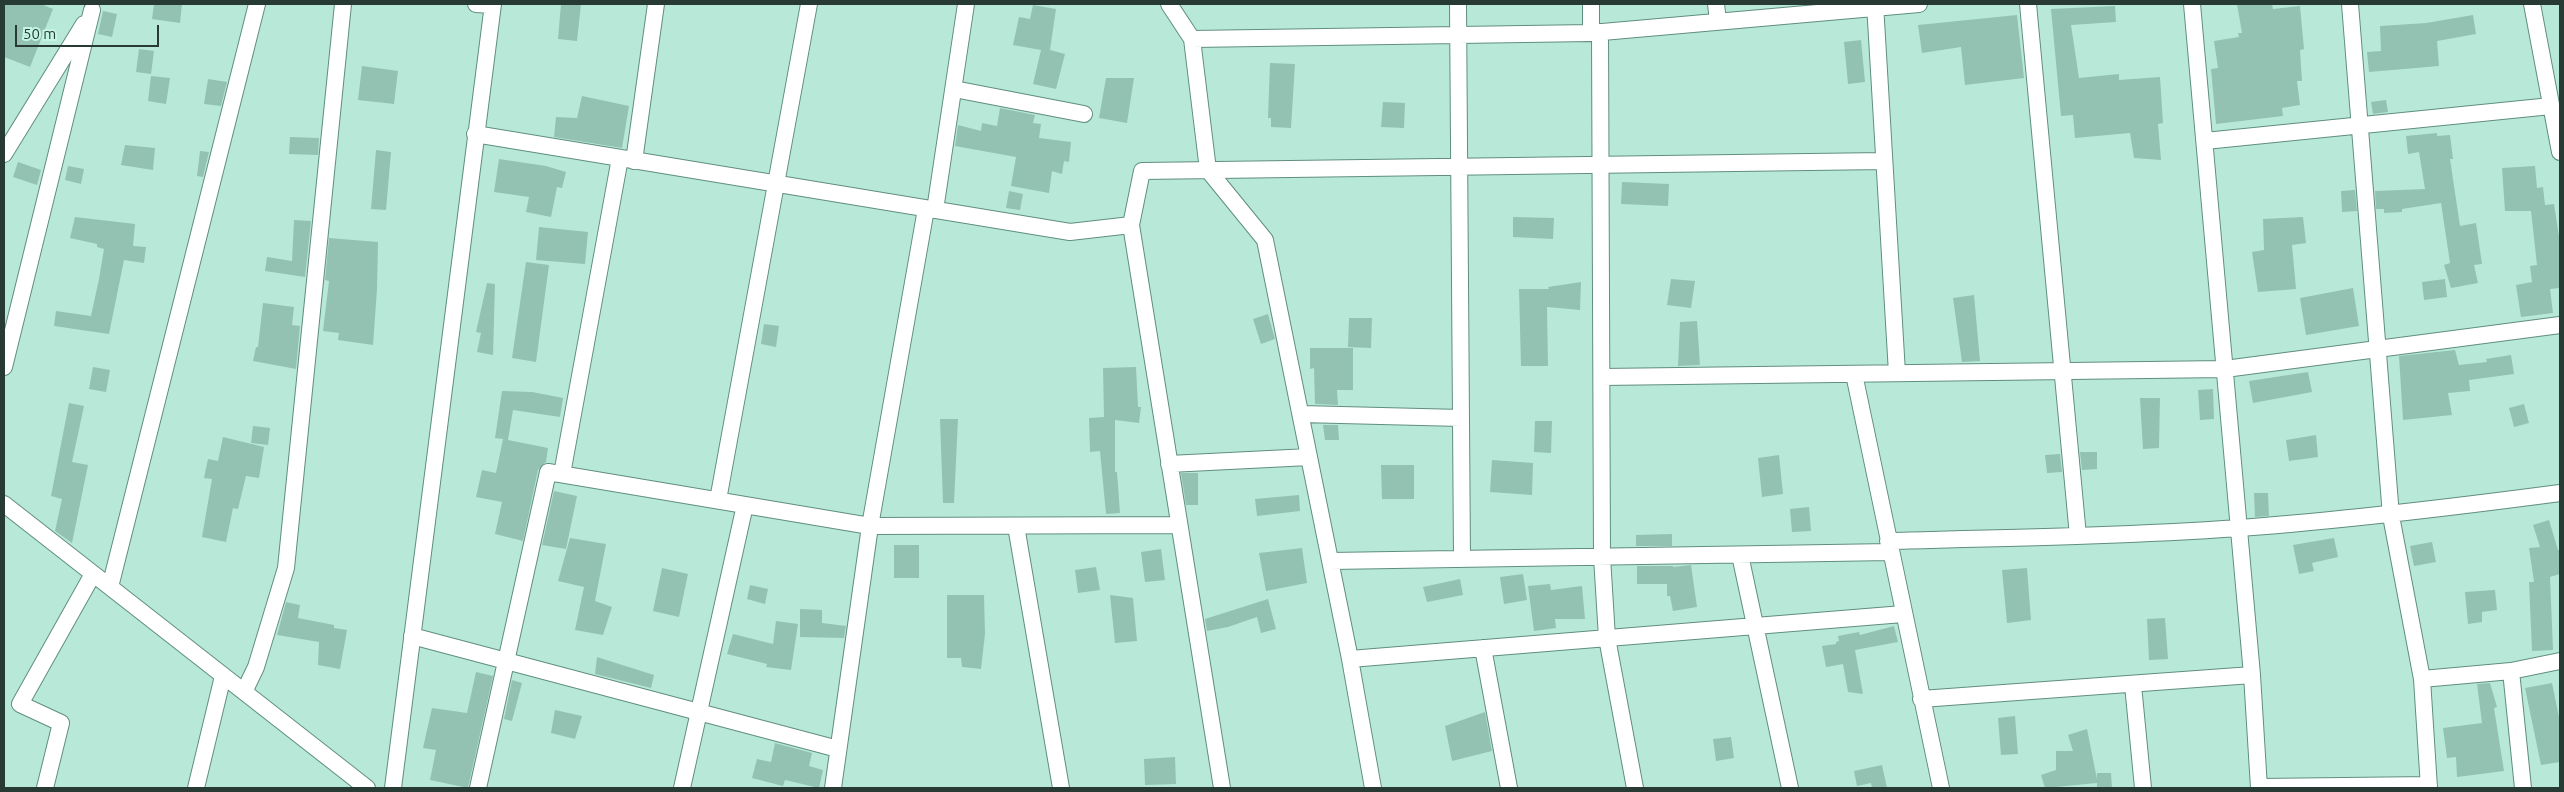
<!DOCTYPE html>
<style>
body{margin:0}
#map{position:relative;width:2564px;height:792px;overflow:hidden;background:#b8e9d8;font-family:Ubuntu,sans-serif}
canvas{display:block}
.frame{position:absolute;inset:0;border:5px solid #273a34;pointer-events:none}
.scale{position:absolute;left:15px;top:25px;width:144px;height:22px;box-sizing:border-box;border:2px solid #273a34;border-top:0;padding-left:6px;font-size:15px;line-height:18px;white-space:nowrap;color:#273a34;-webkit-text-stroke:4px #c5f6e5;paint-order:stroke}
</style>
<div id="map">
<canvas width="2564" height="792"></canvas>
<div class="frame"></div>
<div class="scale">50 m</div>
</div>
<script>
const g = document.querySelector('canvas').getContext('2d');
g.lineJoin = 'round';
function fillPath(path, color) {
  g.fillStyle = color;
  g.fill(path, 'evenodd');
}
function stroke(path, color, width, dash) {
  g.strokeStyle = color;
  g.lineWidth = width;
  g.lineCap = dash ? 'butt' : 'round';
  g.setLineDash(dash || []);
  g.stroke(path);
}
const building = new Path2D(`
 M 4,4 L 41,4 L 53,9 L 30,67 L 4,57 Z
 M 154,4 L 182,4 L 180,23 L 152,19 Z
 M 561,4 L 581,4 L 577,41 L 558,39 Z
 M 2237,4 L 2272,4 L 2273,9 L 2300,6 L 2304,49 L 2300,50 L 2302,81 L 2297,81 L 2300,105 L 2282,108 L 2283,116 L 2216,124 L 2211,69 L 2218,68 L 2214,41 L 2239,37 L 2238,33 L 2242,33 Z
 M 1033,5 L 1056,9 L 1050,50 L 1065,54 L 1056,89 L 1033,84 L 1041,50 L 1013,45 L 1019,17 L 1030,19 Z
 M 2115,6 L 2116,22 L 2071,25 L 2079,78 L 2119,74 L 2119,80 L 2160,77 L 2163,123 L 2158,124 L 2161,160 L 2134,158 L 2130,133 L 2075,138 L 2073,115 L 2061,116 L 2051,9 Z
 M 103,11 L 117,14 L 112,37 L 98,34 Z
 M 2017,15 L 2024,78 L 1965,85 L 1961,47 L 1922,53 L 1918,25 Z
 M 2473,15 L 2476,34 L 2437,41 L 2439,66 L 2369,72 L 2367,52 L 2381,51 L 2380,26 L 2426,23 Z
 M 1861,40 L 1865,82 L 1848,84 L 1844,42 Z
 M 139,49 L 154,51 L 151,74 L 136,72 Z
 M 1270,63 L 1295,64 L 1291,128 L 1271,127 L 1271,118 L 1268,118 Z
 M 362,66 L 398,71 L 394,104 L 358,100 Z
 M 151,76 L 170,78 L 166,104 L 148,101 Z
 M 1106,78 L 1134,78 L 1127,123 L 1099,118 Z
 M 208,79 L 227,82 L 221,106 L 204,104 Z
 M 582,96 L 629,106 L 622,148 L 554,137 L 556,117 L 577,118 Z
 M 2386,100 L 2388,112 L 2373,114 L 2371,102 Z
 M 1383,102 L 1405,103 L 1404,128 L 1381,127 Z
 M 1000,108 L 1035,115 L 1033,123 L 1041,124 L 1039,138 L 1071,142 L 1069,162 L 1064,161 L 1062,174 L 1052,171 L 1049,193 L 1011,186 L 1016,157 L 955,146 L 958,125 L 981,131 L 982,123 L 997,126 Z
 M 2437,133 L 2437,136 L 2450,135 L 2453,159 L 2450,159 L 2460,226 L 2476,223 L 2482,264 L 2474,265 L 2478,283 L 2451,288 L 2444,265 L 2450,263 L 2441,203 L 2402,209 L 2402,212 L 2384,213 L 2384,209 L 2376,209 L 2375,191 L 2425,189 L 2419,152 L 2408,154 L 2406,136 Z
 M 290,137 L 319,138 L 318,155 L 289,154 Z
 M 125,145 L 155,148 L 153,170 L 121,165 Z
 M 376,150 L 391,152 L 386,210 L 371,209 Z
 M 200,151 L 209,152 L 203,177 L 197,176 Z
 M 499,159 L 546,166 L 566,172 L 562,188 L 557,187 L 551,217 L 526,212 L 529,197 L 494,192 Z
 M 18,162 L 41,170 L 37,185 L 13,177 Z
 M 68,166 L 84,169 L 81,184 L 65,180 Z
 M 2535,166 L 2537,188 L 2543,187 L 2545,205 L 2554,204 L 2560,243 L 2560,288 L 2550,289 L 2553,313 L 2521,317 L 2516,285 L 2532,282 L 2530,266 L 2537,265 L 2531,211 L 2505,211 L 2502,168 Z
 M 1622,182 L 1669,184 L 1668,206 L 1621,204 Z
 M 2355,190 L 2357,211 L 2342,212 L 2341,191 Z
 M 1009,191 L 1023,194 L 1020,210 L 1006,208 Z
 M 75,217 L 135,224 L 133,246 L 146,247 L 144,263 L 124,260 L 109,334 L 54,326 L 56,311 L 91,316 L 99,279 L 104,249 L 97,247 L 97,244 L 70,238 Z
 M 1513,217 L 1554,218 L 1553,239 L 1513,237 Z
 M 2303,217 L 2306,243 L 2292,245 L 2296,289 L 2258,292 L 2252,252 L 2264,250 L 2263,219 Z
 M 294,220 L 311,221 L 305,277 L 265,271 L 267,257 L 292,261 Z
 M 539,227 L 588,232 L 585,264 L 536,260 Z
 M 329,238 L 378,242 L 377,289 L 373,345 L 338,340 L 339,333 L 323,331 L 329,281 L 325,280 Z
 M 526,262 L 549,265 L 536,362 L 512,358 Z
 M 1671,279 L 1695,281 L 1691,308 L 1667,305 Z
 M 2445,279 L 2447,297 L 2424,300 L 2422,282 Z
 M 1581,282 L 1580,310 L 1547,307 L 1548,366 L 1521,366 L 1519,289 L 1549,289 L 1548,287 Z
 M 487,283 L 495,284 L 493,355 L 477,352 L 481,333 L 476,332 Z
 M 2353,288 L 2359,326 L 2306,335 L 2300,298 Z
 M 1974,295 L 1980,361 L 1962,362 L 1953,298 Z
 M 263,303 L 294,307 L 292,325 L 300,326 L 296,369 L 253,361 L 256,347 L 258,347 Z
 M 1268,314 L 1275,339 L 1261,344 L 1253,319 Z
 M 1349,318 L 1372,318 L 1371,348 L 1348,347 Z
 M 1697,321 L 1700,365 L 1678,366 L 1680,322 Z
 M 764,324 L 779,326 L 776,347 L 761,344 Z
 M 1310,348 L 1353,348 L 1353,390 L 1337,390 L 1338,405 L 1315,404 L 1314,368 L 1310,369 Z
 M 2455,350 L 2459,365 L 2487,362 L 2486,359 L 2511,355 L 2514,374 L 2469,380 L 2470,391 L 2448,393 L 2452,415 L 2403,420 L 2399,356 Z
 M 93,367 L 110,370 L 106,392 L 89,389 Z
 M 1136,367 L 1138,407 L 1141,407 L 1139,423 L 1115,420 L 1115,472 L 1117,472 L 1120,513 L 1106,514 L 1100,451 L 1090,452 L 1089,418 L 1104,417 L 1103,368 Z
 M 2308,372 L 2312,392 L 2253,403 L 2249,381 Z
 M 2213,389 L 2214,419 L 2200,420 L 2198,390 Z
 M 502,391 L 532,392 L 563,398 L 560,417 L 513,410 L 508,440 L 548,448 L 546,462 L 538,470 L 523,541 L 495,534 L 502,502 L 476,497 L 482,470 L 496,473 L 503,439 L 495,438 Z
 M 2140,398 L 2160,398 L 2159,448 L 2143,449 Z
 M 69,403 L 84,406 L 72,462 L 88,465 L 72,543 L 55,531 L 62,499 L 51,496 Z
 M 2524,404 L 2529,423 L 2514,427 L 2509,408 Z
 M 940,419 L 958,419 L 954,503 L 943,503 Z
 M 1535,421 L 1552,421 L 1551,453 L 1534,452 Z
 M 1323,425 L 1338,425 L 1339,440 L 1325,440 Z
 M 253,426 L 270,428 L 268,445 L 251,443 Z
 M 2316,435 L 2318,457 L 2289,461 L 2286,440 Z
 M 223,437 L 264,447 L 259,478 L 246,476 L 238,509 L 233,508 L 226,542 L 202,537 L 212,479 L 204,478 L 208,459 L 218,461 Z
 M 2080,452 L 2097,452 L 2097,469 L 2082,470 Z
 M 2060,454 L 2062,472 L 2047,473 L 2045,455 Z
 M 1779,455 L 1783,494 L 1762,497 L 1758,458 Z
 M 1492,460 L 1533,463 L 1532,495 L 1490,492 Z
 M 1381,465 L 1414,465 L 1414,499 L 1382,499 Z
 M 1181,473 L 1198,473 L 1198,505 L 1186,505 Z
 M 554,491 L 577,496 L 566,549 L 542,545 Z
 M 2254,493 L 2268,493 L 2269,516 L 2255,517 Z
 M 1299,495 L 1300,511 L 1257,516 L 1255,499 Z
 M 1809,507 L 1811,531 L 1792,532 L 1790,509 Z
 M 2549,520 L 2558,550 L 2560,550 L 2560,574 L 2550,577 L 2553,650 L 2532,651 L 2529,582 L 2534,582 L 2529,548 L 2540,547 L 2533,525 Z
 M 1672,534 L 1672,546 L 1636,546 L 1636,535 Z
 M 570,538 L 606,544 L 595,601 L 612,607 L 603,635 L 575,630 L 584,587 L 558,581 Z
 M 2334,538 L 2338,557 L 2312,563 L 2314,571 L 2299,574 L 2293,545 Z
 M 2432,542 L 2436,562 L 2414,566 L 2410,546 Z
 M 894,545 L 919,545 L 919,578 L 894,578 Z
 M 1302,548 L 1307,583 L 1266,591 L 1259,553 Z
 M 1161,549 L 1165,580 L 1145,582 L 1141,552 Z
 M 1691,565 L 1697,607 L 1673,611 L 1670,596 L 1667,596 L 1667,584 L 1637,584 L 1637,566 L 1673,566 L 1673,567 Z
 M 1096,567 L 1100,590 L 1078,593 L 1075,570 Z
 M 662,568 L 688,574 L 679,617 L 653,611 Z
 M 2027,568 L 2031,620 L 2007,623 L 2002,570 Z
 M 1523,574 L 1527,600 L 1504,604 L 1500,577 Z
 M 1460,579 L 1463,595 L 1427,602 L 1423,587 Z
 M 1550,584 L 1551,590 L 1582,586 L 1585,619 L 1555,619 L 1556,628 L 1534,631 L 1528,586 Z
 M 750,585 L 768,589 L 765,604 L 747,599 Z
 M 2495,590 L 2497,610 L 2482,612 L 2482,622 L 2468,624 L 2465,592 Z
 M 947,595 L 984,595 L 985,634 L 981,669 L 962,667 L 961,658 L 947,658 Z
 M 1110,595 L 1133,598 L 1137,641 L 1115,643 Z
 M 1268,599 L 1276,629 L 1261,633 L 1257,617 L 1228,627 L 1207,631 L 1205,619 Z
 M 286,602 L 300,605 L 298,618 L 334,625 L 334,628 L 347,630 L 340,669 L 318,665 L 319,642 L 277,635 Z
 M 800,609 L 822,610 L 822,623 L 846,626 L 844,638 L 800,637 Z
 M 2165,618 L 2168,659 L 2149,660 L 2147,619 Z
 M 776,621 L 798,624 L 791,670 L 766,667 L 767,664 L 727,654 L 733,634 L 773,644 Z
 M 1894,626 L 1898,642 L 1855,650 L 1863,694 L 1848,692 L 1843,664 L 1826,667 L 1822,646 L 1836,644 L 1836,642 L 1839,641 L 1838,636 L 1859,632 L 1860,635 Z
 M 597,657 L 654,675 L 651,688 L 595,674 Z
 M 476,672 L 493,676 L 468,788 L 430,780 L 436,750 L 423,748 L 432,708 L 467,713 Z
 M 512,680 L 522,683 L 512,721 L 504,719 Z
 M 2490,683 L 2497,707 L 2494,708 L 2504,771 L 2457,777 L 2456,757 L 2447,758 L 2443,728 L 2482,723 L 2477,684 Z
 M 2552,683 L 2560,722 L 2560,762 L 2541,765 L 2525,688 Z
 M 555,710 L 582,716 L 575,739 L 551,733 Z
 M 1485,712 L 1492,751 L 1452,761 L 1445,726 Z
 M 2015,716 L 2018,754 L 2001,755 L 1998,718 Z
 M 2087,729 L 2097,779 L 2097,773 L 2111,773 L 2112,788 L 2097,788 L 2097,783 L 2045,788 L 2041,775 L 2056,770 L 2056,751 L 2073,751 L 2068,735 Z
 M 1731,737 L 1734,758 L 1716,761 L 1713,739 Z
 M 775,743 L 812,753 L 809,766 L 823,770 L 819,788 L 785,780 L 783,786 L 752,778 L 757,759 L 771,762 Z
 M 1175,757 L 1176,784 L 1145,785 L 1144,759 Z
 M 1882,765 L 1887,788 L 1872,788 L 1871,783 L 1857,786 L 1854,771 Z`);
const minor = new Path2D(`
 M 476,4 L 492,5
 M 1169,4 L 1192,39 L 1208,170 L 1265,240 L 1350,659 L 1373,788
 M 1458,4 L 1462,559
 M 1591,4 L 1591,33
 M 1716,4 L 1718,21
 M 1875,4 L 1897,373
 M 2028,4 L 2078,536
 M 2192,4 L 2252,675 L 2259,788
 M 2350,4 L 2391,516 L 2422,679 L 2429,788
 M 2532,4 L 2560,152
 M 1600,32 L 1602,557 L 1607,638 L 1635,788
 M 1192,39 L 1591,33 L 1919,4
 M 954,89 L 1084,114
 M 475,134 L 1070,232 L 1131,225 L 1142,171 L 1884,161
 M 2205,141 L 2551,106
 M 4,154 L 84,24
 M 634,161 L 656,4
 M 935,210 L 966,4
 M 1131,225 L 1222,788
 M 4,367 L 92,10
 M 1854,374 L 1941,788
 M 1602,377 L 2225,369 L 2560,325
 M 1301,414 L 1461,418
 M 1169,464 L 1309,457
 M 562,474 L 620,158
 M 718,500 L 809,4
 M 4,504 L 367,788
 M 1016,526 L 1061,788
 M 1888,541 C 2005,538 2123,536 2240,528 C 2347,520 2454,507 2560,493
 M 1740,555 L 1790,788
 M 1331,561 L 1891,552
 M 110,587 L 257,4
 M 412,636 L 838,749
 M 1483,648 L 1509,788
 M 1350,659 L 1903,614
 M 2422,679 L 2511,671
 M 2133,685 L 2143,788
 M 244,692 L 256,667 L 286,568 L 343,4
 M 1921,699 L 2252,675
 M 2259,787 L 2429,785
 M 45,788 L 61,723 L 20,704 L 93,574
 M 196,788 L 223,676
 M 393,788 L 493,4
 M 478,788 L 548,472 L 870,526 L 1179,525
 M 682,788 L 745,505
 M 833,788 L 870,526 L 926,209
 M 2523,788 L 2511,671 L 2560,661`);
fillPath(building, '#93c2b2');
stroke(minor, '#608e7f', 18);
stroke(minor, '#fff', 16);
</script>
